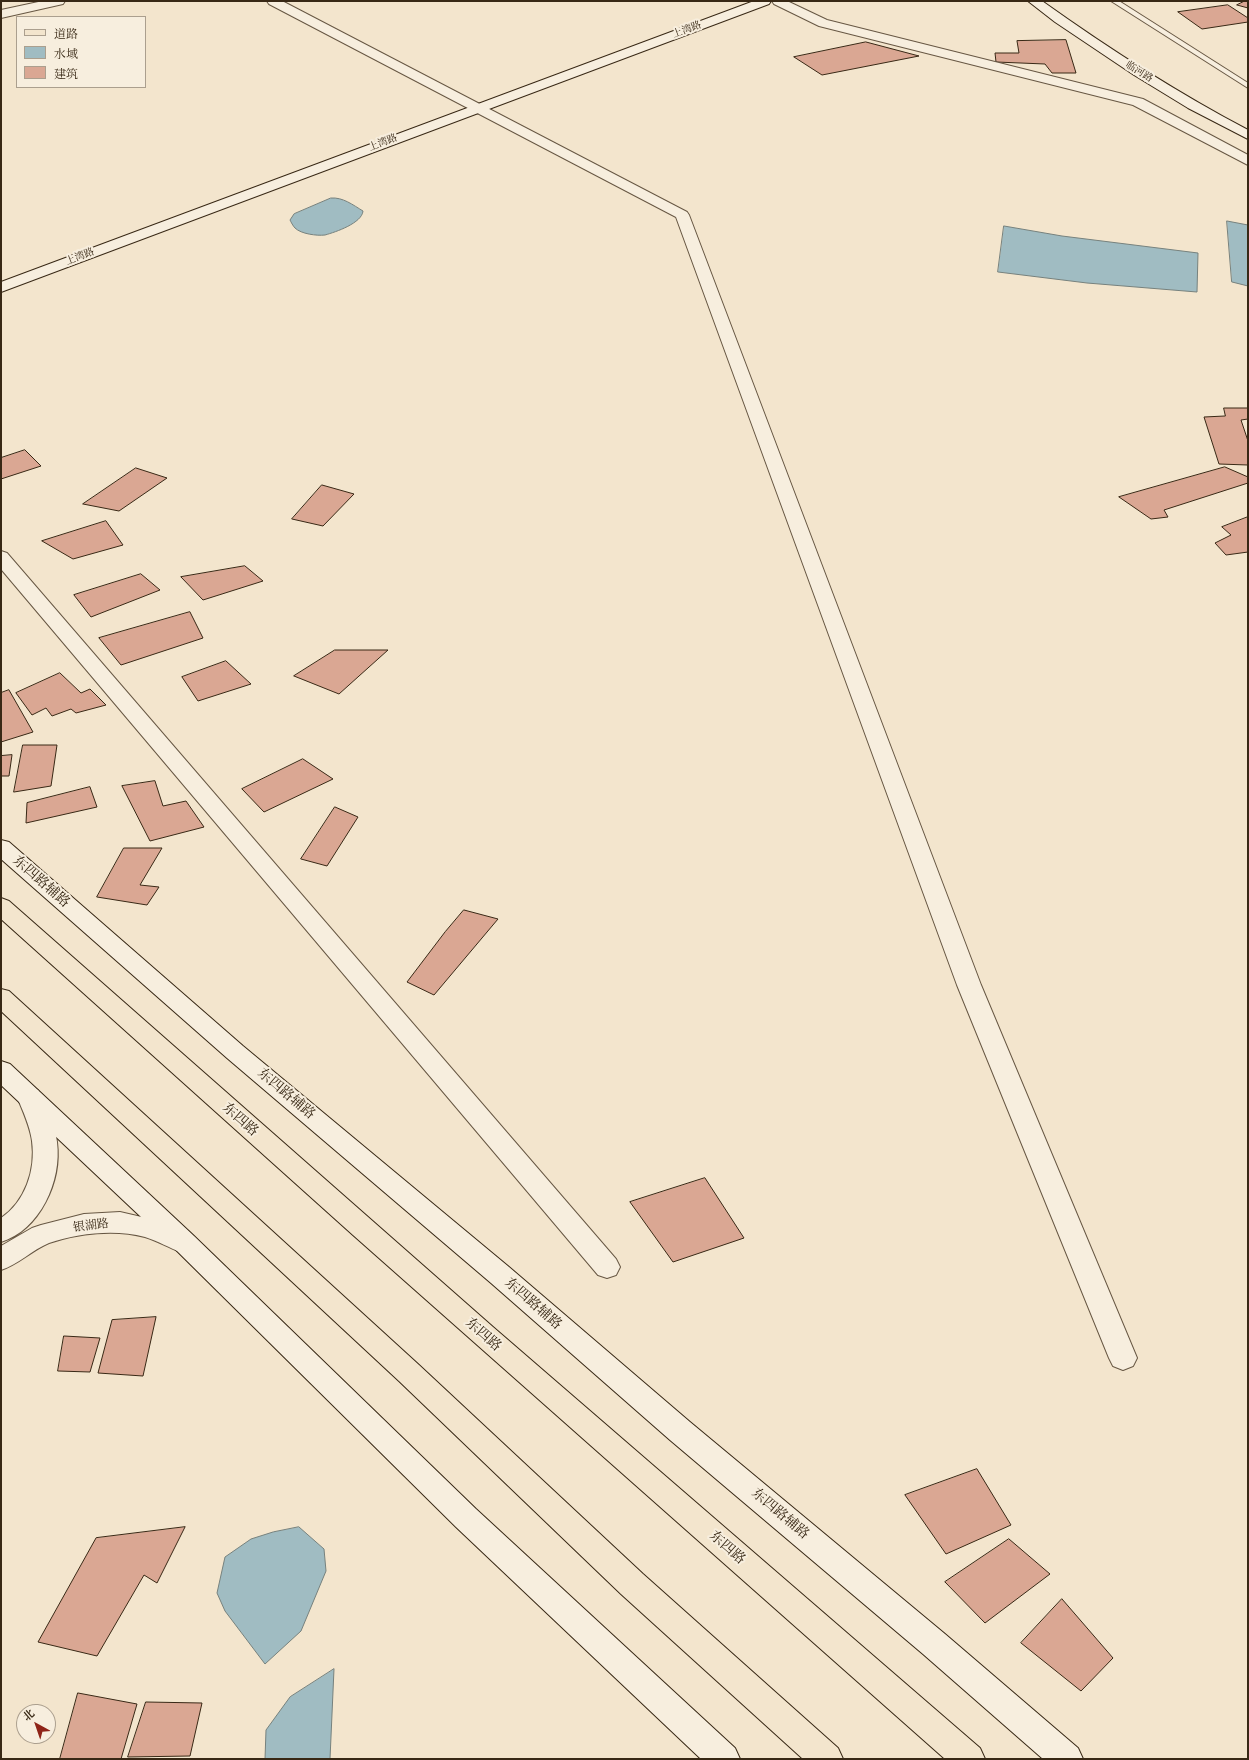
<!DOCTYPE html>
<meta charset="utf-8">
<style>
body{margin:0}
#map{position:relative;width:1249px;height:1760px;overflow:hidden;background:#f3e5cd;font-family:"IM FELL French Canon","Noto Serif SC",serif}
canvas{display:block}
.frame{position:absolute;inset:0;border:2px solid #382815;pointer-events:none}
.legend{position:absolute;left:16px;top:16px;width:130px;height:72px;box-sizing:border-box;background:#f7eede;border:1px solid #ab9f8e;margin:0;padding:5px 7px;list-style:none;font-size:12px;color:#382815}
.legend li{display:flex;align-items:center;gap:8px;height:20px}
.legend b{width:20px;border:1px solid #ab9f8e}
.north{position:absolute;left:16px;top:1704px;width:40px;height:40px;box-sizing:border-box;background:#f7eede;border:1px solid #ab9f8e;border-radius:50%;rotate:320deg;font-size:11px;font-weight:700;line-height:16px;text-align:center;color:#382815}
.north::after{content:'';display:block;margin:auto;width:14px;height:18px;background:#8f2418;clip-path:polygon(50% 0,100% 100%,50% 72%,0 100%)}
</style>
<div id="map">
<canvas width="1249" height="1760"></canvas>
<div class="frame"></div>
<ul class="legend">
<li><b style="height:5px;background:#f3e5cd"></b>道路</li>
<li><b style="height:11px;background:#a0bcc2"></b>水域</li>
<li><b style="height:11px;background:#daa793"></b>建筑</li>
</ul>
<div class="north">北</div>
</div>
<script>
const g = document.querySelector('canvas').getContext('2d');
g.lineJoin = 'round';
function fillPath(path, color) {
  g.fillStyle = color;
  g.fill(path, 'evenodd');
}
function stroke(path, color, width, dash) {
  g.strokeStyle = color;
  g.lineWidth = width;
  g.lineCap = dash ? 'butt' : 'round';
  g.setLineDash(dash || []);
  g.stroke(path);
}
function write(font, color, halo, rows, align = 'center') {
  g.font = font + ' "IM FELL French Canon","Noto Serif SC",serif';
  g.lineWidth = 4;
  g.setLineDash([]);
  g.textBaseline = 'middle';
  g.strokeStyle = halo;
  g.fillStyle = color;
  for (const [text, x, y, turn = 0] of rows) {
    g.save();
    g.translate(x, y);
    g.rotate((+turn || 0) * Math.PI / 180);
    g.textAlign = isNaN(turn) ? turn : align;
    if (halo) g.strokeText(text, 0, 0);
    g.fillText(text, 0, 0);
    g.restore();
  }
}
const water = new Path2D(`
 M 331,198 C 343,197 353,205 363,211 C 362,223 336,232 325,235 C 317,236 301,234 295,228 C 293,226 291,222 290,220 L 294,214 Z
 M 1227,221 L 1248,225 L 1248,286 L 1232,282 Z
 M 1004,226 L 1062,236 L 1198,253 L 1197,292 L 1087,283 L 998,272 Z
 M 299,1527 L 324,1549 L 326,1571 L 301,1631 L 265,1664 L 225,1611 L 217,1593 L 225,1557 L 251,1539 L 273,1532 Z
 M 334,1669 L 330,1759 L 265,1759 L 266,1730 L 290,1697 Z`);
const building = new Path2D(`
 M 1245,1 L 1248,1 L 1248,8 L 1237,5 Z
 M 1228,5 L 1248,18 L 1248,22 L 1202,29 L 1178,12 Z
 M 1066,40 L 1076,73 L 1052,73 L 1045,64 L 996,62 L 995,53 L 1019,53 L 1017,41 Z
 M 866,42 L 919,56 L 822,75 L 794,57 Z
 M 1224,408 L 1248,408 L 1248,419 L 1241,420 L 1248,441 L 1248,465 L 1219,464 L 1204,417 L 1225,416 Z
 M 25,450 L 41,466 L 1,479 L 1,458 Z
 M 1225,467 L 1248,477 L 1248,483 L 1164,510 L 1168,517 L 1151,519 L 1119,497 Z
 M 136,468 L 167,478 L 119,511 L 83,504 Z
 M 322,485 L 354,494 L 323,526 L 292,519 Z
 M 1248,517 L 1248,552 L 1226,555 L 1215,543 L 1231,535 L 1222,527 Z
 M 106,521 L 123,545 L 73,559 L 42,541 Z
 M 245,566 L 263,581 L 203,600 L 181,577 Z
 M 141,574 L 160,590 L 91,617 L 74,595 Z
 M 190,612 L 203,638 L 121,665 L 99,638 Z
 M 335,650 L 388,650 L 339,694 L 294,676 Z
 M 226,661 L 251,684 L 198,701 L 182,677 Z
 M 60,673 L 81,693 L 90,689 L 106,705 L 76,713 L 71,709 L 52,716 L 46,708 L 32,715 L 16,693 Z
 M 9,690 L 33,732 L 1,742 L 1,693 Z
 M 23,745 L 57,745 L 51,786 L 14,792 Z
 M 12,755 L 9,776 L 1,776 L 1,756 Z
 M 303,759 L 333,779 L 264,812 L 242,789 Z
 M 155,781 L 163,806 L 186,801 L 204,827 L 150,841 L 122,786 Z
 M 90,787 L 97,807 L 26,823 L 27,803 Z
 M 335,807 L 358,817 L 327,866 L 301,859 Z
 M 124,848 L 162,848 L 140,885 L 159,887 L 147,905 L 97,897 Z
 M 464,910 L 498,919 L 434,995 L 407,982 L 445,932 Z
 M 705,1178 L 744,1238 L 673,1262 L 630,1202 Z
 M 156,1317 L 143,1376 L 98,1373 L 112,1320 Z
 M 64,1336 L 100,1338 L 90,1372 L 58,1371 Z
 M 977,1469 L 1011,1525 L 946,1554 L 905,1495 Z
 M 185,1527 L 157,1583 L 144,1575 L 97,1656 L 38,1642 L 96,1538 Z
 M 1009,1539 L 1050,1574 L 985,1623 L 945,1582 Z
 M 1062,1599 L 1113,1658 L 1081,1691 L 1021,1643 Z
 M 78,1693 L 137,1704 L 121,1759 L 60,1759 Z
 M 146,1702 L 202,1703 L 190,1756 L 128,1757 Z`);
const service = new Path2D(`
 M 1111,1 L 1119,1 L 1248,83 L 1248,88 Z`);
const minor = new Path2D(`
 M 43,1 L 65,1 L 63,4 L 1,18 L 1,10 Z
 M 267,1 L 282,1 L 687,212 L 689,215 L 981,985 L 1137,1358 L 1133,1366 L 1123,1370 L 1113,1366 L 1109,1358 L 957,985 L 676,217 L 269,4 Z
 M 772,1 L 787,1 L 827,20 L 1143,99 L 1248,155 L 1248,165 L 1133,105 L 819,26 L 774,4 Z
 M 1,551 L 7,553 L 616,1259 L 620,1267 L 616,1275 L 607,1278 L 598,1275 L 1,569 Z`);
const tertiary = new Path2D(`
 M 29,1088 L 38,1090 C 46,1106 55,1124 57,1142 C 62,1181 40,1230 1,1242 L 1,1218 C 25,1202 36,1170 32,1141 C 30,1126 23,1111 17,1097 L 20,1090 Z
 M 120,1212 L 159,1221 L 191,1235 L 195,1242 L 191,1249 L 182,1253 C 170,1248 158,1241 145,1237 C 115,1229 79,1233 49,1243 C 32,1250 19,1264 1,1270 L 1,1246 L 32,1228 L 41,1225 L 84,1214 Z`);
const secondary = new Path2D(`
 M 754,1 L 771,1 L 769,4 L 1,292 L 1,282 Z
 M 1028,1 L 1042,1 C 1108,48 1176,92 1248,130 L 1248,139 L 1188,108 L 1134,75 L 1055,22 Z
 M 1,840 L 9,842 L 243,1046 L 509,1267 L 690,1422 L 945,1634 L 1078,1748 L 1083,1759 L 1043,1759 L 923,1654 L 670,1440 L 491,1283 L 227,1058 L 1,859 Z
 M 1,1061 L 10,1064 L 194,1236 L 476,1509 L 735,1748 L 740,1759 L 701,1759 L 456,1527 L 176,1250 L 1,1085 Z`);
const primary = new Path2D(`
 M 1,898 L 9,901 L 493,1327 L 980,1748 L 985,1759 L 945,1759 L 353,1235 L 1,919 Z
 M 1,989 L 9,991 L 419,1365 L 643,1574 L 838,1748 L 843,1759 L 803,1759 L 621,1594 L 399,1381 L 1,1011 Z`);
const farStreetnames = [
 ["上湾路",687,30,-20],
 ["临河路",1139,72,32],
 ["上湾路",383,143,-21],
 ["上湾路",80,257,-21]
];
const streetNames = [
 ["银湖路",91,1226,-7]
];
const nearStreetnames = [
 ["东四路辅路",41,882,41],
 ["东四路辅路",286,1094,40],
 ["东四路",240,1120,41],
 ["东四路辅路",533,1304,41],
 ["东四路",483,1335,41],
 ["东四路辅路",780,1514,40],
 ["东四路",727,1548,41]
];
fillPath(water, '#a0bcc2');
stroke(water, '#76817d', 1);
fillPath(building, '#daa793');
stroke(building, '#382815', 1);
stroke(service, '#675743', 2);
stroke(minor, '#675743', 2);
stroke(tertiary, '#675743', 2);
stroke(secondary, '#382815', 2);
stroke(primary, '#382815', 2);
fillPath(service, '#f7eede');
fillPath(minor, '#f7eede');
fillPath(tertiary, '#f7eede');
fillPath(secondary, '#f7eede');
fillPath(primary, '#f3e5cd');
write('10px', '#382815', '#f7eede', farStreetnames);
write('12px', '#382815', '#f7eede', streetNames);
write('14px', '#382815', '#f7eede', nearStreetnames);
</script>
